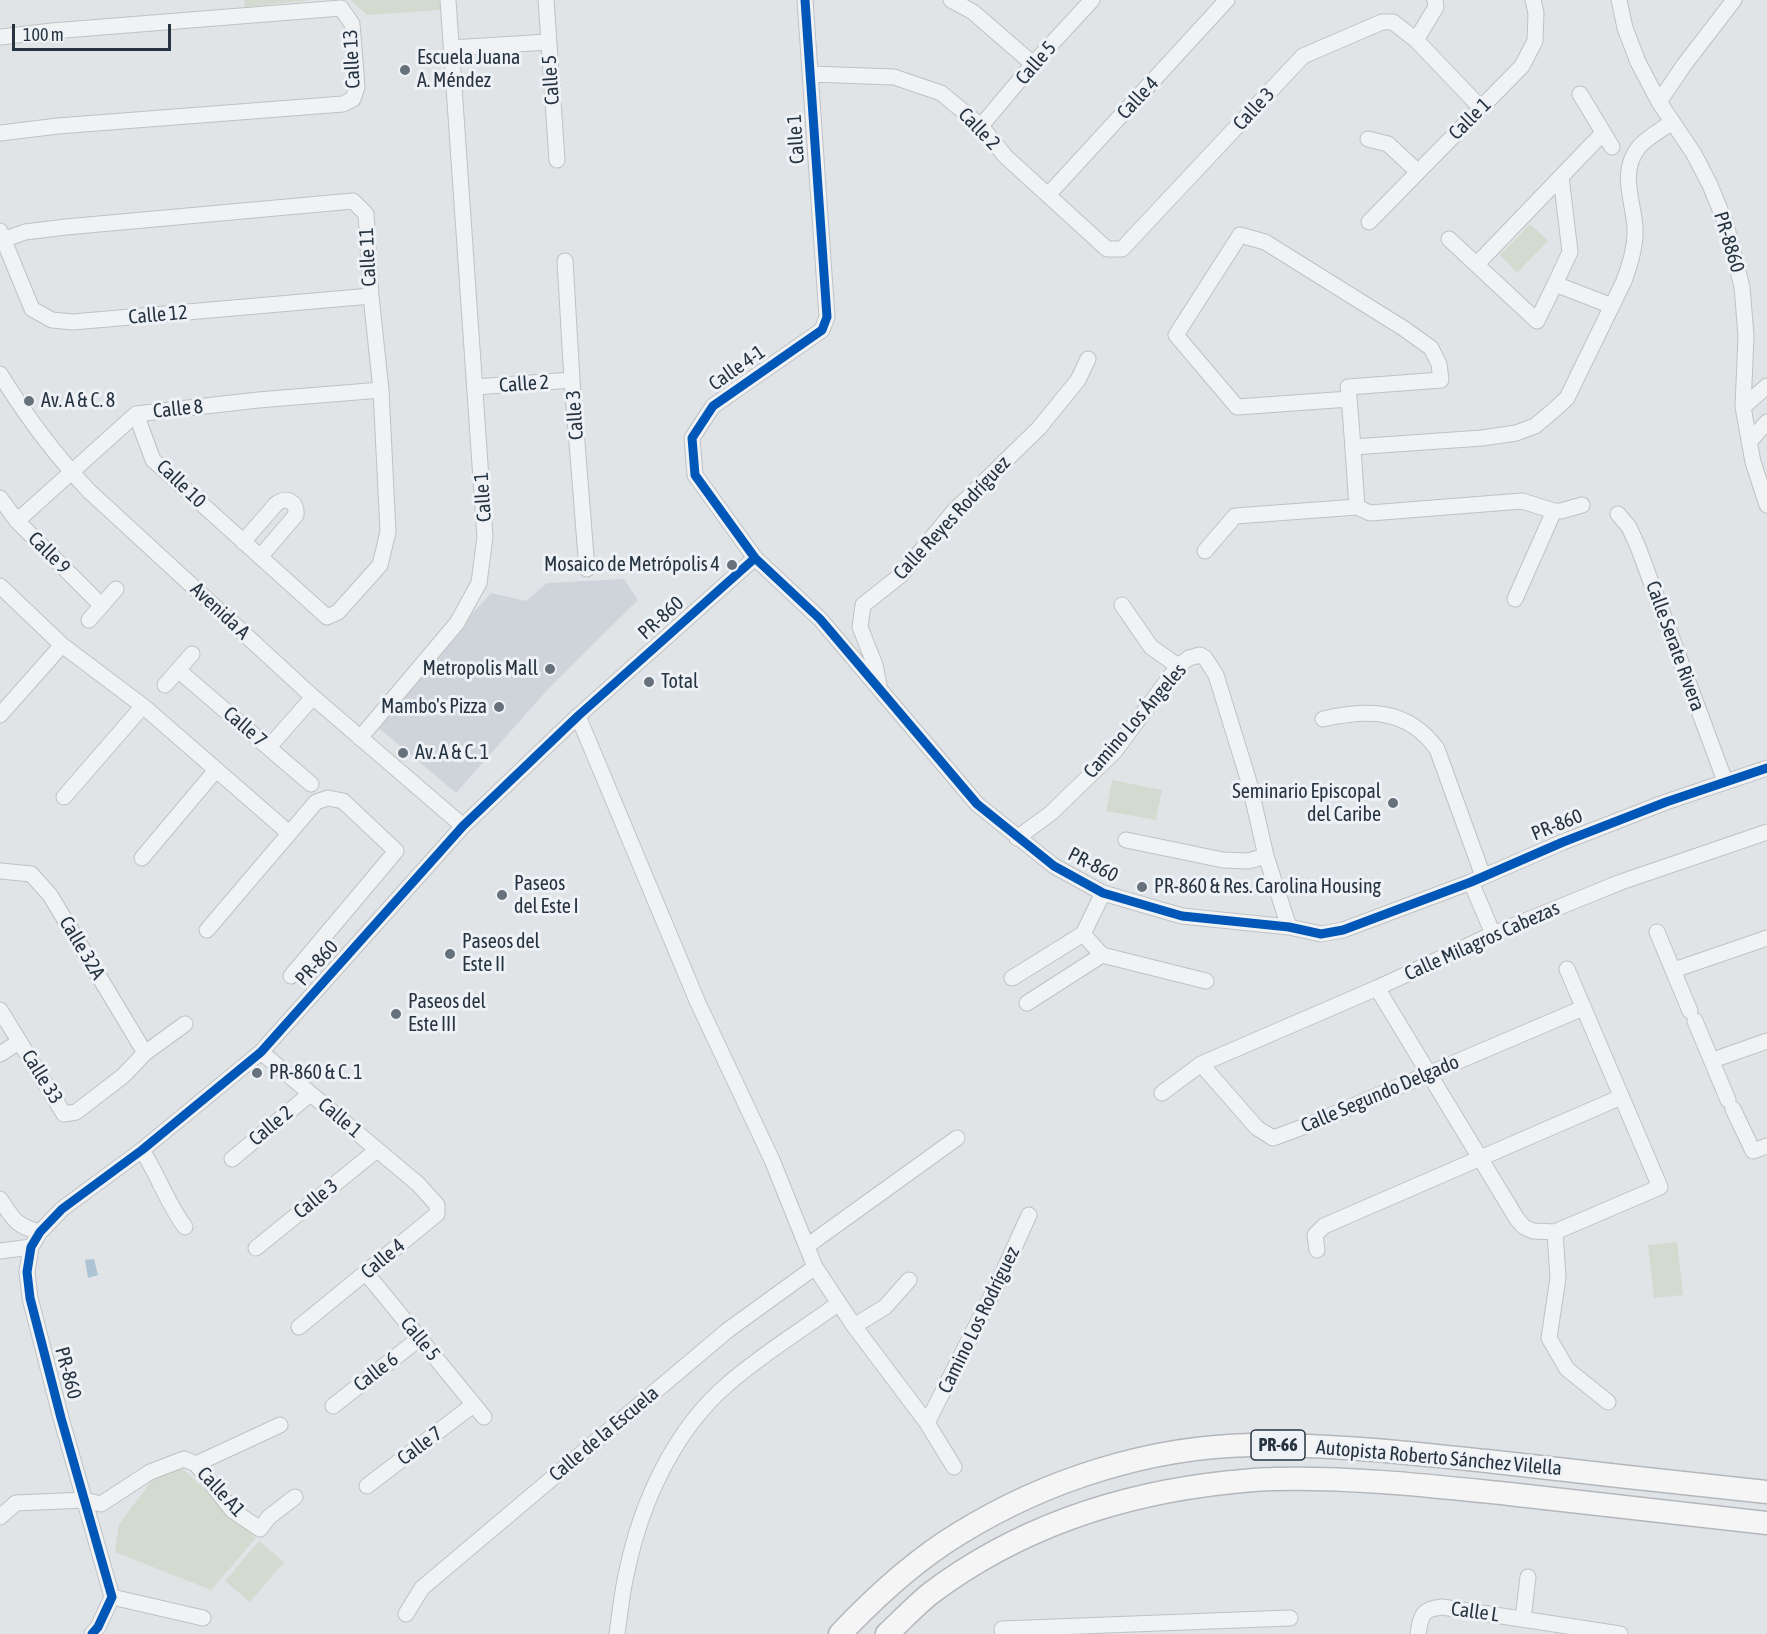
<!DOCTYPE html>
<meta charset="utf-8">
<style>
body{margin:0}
#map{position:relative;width:1767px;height:1634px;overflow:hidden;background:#e1e4e6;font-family:"Asap Condensed",sans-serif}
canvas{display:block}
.scale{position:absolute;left:12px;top:24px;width:159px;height:27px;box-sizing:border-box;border:3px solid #263341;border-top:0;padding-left:8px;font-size:18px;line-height:21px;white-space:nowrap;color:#263341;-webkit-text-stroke:4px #eef2f6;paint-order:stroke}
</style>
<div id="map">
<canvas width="1767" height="1634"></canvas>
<div class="scale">100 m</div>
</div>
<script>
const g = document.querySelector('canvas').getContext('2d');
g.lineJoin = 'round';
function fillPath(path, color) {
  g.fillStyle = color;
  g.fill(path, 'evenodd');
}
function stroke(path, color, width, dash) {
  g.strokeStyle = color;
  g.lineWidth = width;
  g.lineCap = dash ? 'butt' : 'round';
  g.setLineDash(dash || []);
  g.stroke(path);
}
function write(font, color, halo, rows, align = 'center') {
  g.font = font + ' "Asap Condensed",sans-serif';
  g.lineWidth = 6;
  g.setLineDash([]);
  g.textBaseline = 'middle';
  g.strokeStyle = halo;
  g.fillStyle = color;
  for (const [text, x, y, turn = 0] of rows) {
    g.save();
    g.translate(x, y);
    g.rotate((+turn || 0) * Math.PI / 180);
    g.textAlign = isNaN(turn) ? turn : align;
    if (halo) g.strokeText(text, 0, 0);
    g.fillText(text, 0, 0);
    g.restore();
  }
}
const built = new Path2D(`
 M 624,579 L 638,600 L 549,688 L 456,793 L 373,723 L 491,593 L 526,601 L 547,583 Z`);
const green = new Path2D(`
 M 244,0 L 312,0 L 245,7 Z
 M 350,0 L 440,0 L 441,10 L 367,15 Z
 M 1530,224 L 1548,241 L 1517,273 L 1500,255 Z
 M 1112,780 L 1162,790 L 1156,820 L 1106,811 Z
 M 1677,1242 L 1683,1295 L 1654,1298 L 1648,1245 Z
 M 182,1468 L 256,1538 L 211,1590 L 115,1552 L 119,1524 L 153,1479 Z
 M 259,1541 L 284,1562 L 250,1602 L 225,1581 Z`);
const water = new Path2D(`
 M 94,1259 L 98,1275 L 88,1278 L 85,1260 Z`);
const minor = new Path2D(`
 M 546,0 L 557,160
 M 805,0 L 827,317 L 822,330 L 713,406 L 692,438 L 695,475 L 755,558 L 820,619 L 977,804 L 1054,866 L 1103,893 L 1182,916 L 1289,927 L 1321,934 L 1343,930 L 1471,882 L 1563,842 L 1666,802 L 1767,768
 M 951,0 L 973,12 L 1033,64
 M 1619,0 L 1625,28 L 1638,62 L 1659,102 L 1694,154 L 1710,185 L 1726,224 L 1742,287 L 1746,336 L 1743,407 L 1753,462 L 1767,505
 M 0,37 L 52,31 L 341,8 L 352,24 L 357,87 L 353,99 L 343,104 L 58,126 L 0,133
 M 1416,40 L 1436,7 L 1435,0
 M 451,48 L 548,42
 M 810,74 L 894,77 L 941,93 L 981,126 L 1005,156 L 1107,249 L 1122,249 L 1303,56 L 1382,22 L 1393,22 L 1416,40 L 1481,108
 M 1580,94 L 1612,147
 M 1659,102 L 1684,65 L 1734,0
 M 981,126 L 1033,64 L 1092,0
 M 1368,139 L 1388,144 L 1418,172
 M 1048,195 L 1227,0
 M 1369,222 L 1522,66 L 1535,41 L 1536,13 L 1533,0
 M 0,231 L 32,309 L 52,320 L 73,322 L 371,296
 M 1449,239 L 1537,321 L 1555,284 L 1612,306
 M 3,240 L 25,232 L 66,227 L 353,201 L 366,214 L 371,296 L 381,390 L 388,532 L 380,565 L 338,612 L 327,617 L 153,460 L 136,414
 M 565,261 L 572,380 L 587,569
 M 1477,264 L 1603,133
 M 1555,284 L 1570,252 L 1561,177
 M 0,374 C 26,416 55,455 89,491 L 313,697 L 463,826
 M 475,387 L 572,380
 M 1349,399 L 1237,407 L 1176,335 L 1240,235 L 1265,242 L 1403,328 L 1431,348 L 1439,364 L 1441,380 L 1348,387 C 1352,427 1354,467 1357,507 L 1370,513 L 1522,501 L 1554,511 L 1515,599
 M 1743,407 L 1767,386
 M 1749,442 L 1767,422
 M 1353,447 L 1482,438 L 1516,433 L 1535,426 L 1554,410 L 1567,398 L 1624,281 C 1630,264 1636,246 1635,227 C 1633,200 1619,171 1639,147 C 1646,138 1663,129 1672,122
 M 0,498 L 17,521 L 101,605
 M 1554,511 L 1561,511 L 1582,505
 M 1618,514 L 1629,527 L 1638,547 L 1725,781
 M 17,521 L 136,414 L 258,400 L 381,390
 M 243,542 L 276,504 C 286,496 297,501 296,515 L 260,557
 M 1205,551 L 1235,516 L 1357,507
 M 0,586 L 62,645 L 143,706 L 289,833
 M 1122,605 L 1151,647 L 1178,666
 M 89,620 L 116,589
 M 178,670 L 311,784
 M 165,685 L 192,654
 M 879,685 L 875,665 L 860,627 L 863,605 L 901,575 L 954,511 L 1039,428 L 1078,380 L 1088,359
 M 0,715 L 62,645
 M 578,716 L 698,1003 L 772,1160 L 815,1267 L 854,1326 L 927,1423 L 954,1467
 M 1323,719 C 1368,709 1407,708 1437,749 L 1483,876
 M 360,738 L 457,623 L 479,583 L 485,537 L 448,0
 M 269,747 L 313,697
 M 64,797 L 143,706
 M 1017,838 L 1051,813 L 1115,751 L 1178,666 L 1189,658 L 1200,655 L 1205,658 L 1216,675 L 1249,782 L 1266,856 L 1289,927
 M 1126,840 L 1223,860 L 1248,861 L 1266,856
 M 142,858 L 216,770
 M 0,871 L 31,874 L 50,895 L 145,1053
 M 1471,882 L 1493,934
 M 207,930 L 316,802 L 328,798 L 343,801 L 396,851 L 291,976
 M 1657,932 L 1690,1011
 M 1083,934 L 1102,955 L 1206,981
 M 1674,970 L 1767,938
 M 1012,978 L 1083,934 L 1103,893
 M 1377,988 L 1517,1219 L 1524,1227 L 1533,1231 L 1555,1232 L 1660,1187 L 1567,969
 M 1027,1003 L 1102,955
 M 0,1010 L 64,1114 L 76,1112 L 123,1076 L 145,1053 L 185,1024
 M 1695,1021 L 1728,1100
 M 261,1052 L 418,1184 L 437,1205 L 437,1214 L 299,1327
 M 0,1054 L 19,1042
 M 1713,1060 L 1767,1041
 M 1201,1064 L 1257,1128 L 1273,1138 L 1311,1124 L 1583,1008
 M 1162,1093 L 1201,1064 L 1377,988 L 1493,934 L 1621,882 L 1767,832
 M 1733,1109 L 1753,1151 L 1767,1146
 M 142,1150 C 158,1175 167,1203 185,1227
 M 232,1159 L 310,1094
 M 0,1199 C 13,1218 15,1226 40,1232
 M 1555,1232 L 1558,1278 L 1549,1338 L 1567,1369 L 1608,1402
 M 807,1246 L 957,1138
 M 256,1248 L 377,1150
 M 1317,1250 L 1315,1235 L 1324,1226 L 1621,1097
 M 0,1251 L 31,1247
 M 366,1273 L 484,1417
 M 854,1326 L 885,1307 L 909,1280
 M 333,1406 L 420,1338
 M 927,1423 L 1000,1279 L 1029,1215
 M 196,1464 L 280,1425
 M 367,1486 L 473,1405
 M 0,1517 L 16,1503 L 84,1500 L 101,1504 L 150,1472 L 184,1459 L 196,1464 L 232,1510 L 260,1529 L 269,1517 L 295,1497
 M 112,1597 L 203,1618
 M 406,1614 L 422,1588 L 728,1330 L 815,1267
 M 1523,1619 L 1528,1577
 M 92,1634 L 98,1627 L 112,1597 L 61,1418 L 30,1298 L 27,1272 L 31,1247 L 40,1232 L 62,1209 L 142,1150 L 261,1052 L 463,826 L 578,716 L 755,558
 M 617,1634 C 620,1613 622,1591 627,1571 C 641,1503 674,1430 728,1384 C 762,1354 802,1330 839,1303
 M 1003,1634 L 1002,1629 L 1290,1618
 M 1418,1634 C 1421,1615 1422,1609 1442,1607 L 1620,1634`);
const highway = new Path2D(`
 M 840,1634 C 876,1596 915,1560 960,1533 C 1046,1480 1149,1447 1251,1445 C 1330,1444 1408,1453 1487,1461 C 1580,1472 1674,1482 1767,1492
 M 887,1634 C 901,1621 916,1605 931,1593 C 1019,1527 1123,1493 1232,1482 C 1245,1481 1259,1479 1273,1479 C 1352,1477 1431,1486 1509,1494 C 1595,1504 1681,1514 1767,1523`);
const cycleway = new Path2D(`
 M 805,0 L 827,317 L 822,330 L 713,406 L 692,438 L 695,475 L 755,558 L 820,619 L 977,804 L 1054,866 L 1103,893 L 1182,916 L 1289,927 L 1321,934 L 1343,930 L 1471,882 L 1563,842 L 1666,802 L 1767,768
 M 92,1634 L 98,1627 L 112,1597 L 61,1418 L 30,1298 L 27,1272 L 31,1247 L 40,1232 L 62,1209 L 142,1150 L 261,1052 L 463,826 L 578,716 L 755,558`);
const markers = [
 [405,70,6,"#67717b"],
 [29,401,6,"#67717b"],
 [732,565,6,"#67717b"],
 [550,669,6,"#67717b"],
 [649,682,6,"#67717b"],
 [499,707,6,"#67717b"],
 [403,753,6,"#67717b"],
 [1393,803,6,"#67717b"],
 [1142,887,6,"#67717b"],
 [502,895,6,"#67717b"],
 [450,954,6,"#67717b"],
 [396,1014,6,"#67717b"],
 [257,1073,6,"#67717b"]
];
const shields = [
 [1278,1445,54]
];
const shieldNames = [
 ["PR-66",1278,1445]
];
const poiNames = [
 ["Escuela Juana",417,58],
 ["A. Méndez",417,81],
 ["Av. A & C. 8",41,401],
 ["Mosaico de Metrópolis 4",720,565,"right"],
 ["Metropolis Mall",538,669,"right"],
 ["Total",661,682],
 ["Mambo's Pizza",487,707,"right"],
 ["Av. A & C. 1",415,753],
 ["Seminario Episcopal",1381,792,"right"],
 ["del Caribe",1381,815,"right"],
 ["Paseos",514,884],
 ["del Este I",514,907],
 ["PR-860 & Res. Carolina Housing",1154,887],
 ["Paseos del",462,942],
 ["Este II",462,965],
 ["Paseos del",408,1002],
 ["Este III",408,1025],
 ["PR-860 & C. 1",269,1073]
];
const streetNames = [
 ["Calle 13",352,59,-93],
 ["Calle 5",1036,63,-49],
 ["Calle 5",551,80,-94],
 ["Calle 4",1138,98,-47],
 ["Calle 3",1254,109,-47],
 ["Calle 1",1470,119,-45],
 ["Calle 2",979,129,46],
 ["Calle 1",796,139,-94],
 ["PR-8860",1729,242,73],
 ["Calle 11",368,257,-93],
 ["Calle 12",158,315,-5],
 ["Calle 4-1",737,368,-35],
 ["Calle 2",524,384,-4],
 ["Calle 8",178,409,-6],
 ["Calle 3",575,415,-94],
 ["Calle 10",181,484,44],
 ["Calle 1",483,497,-94],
 ["Calle Reyes Rodríguez",952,518,-47],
 ["Calle 9",49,553,45],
 ["Avenida A",220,611,43],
 ["PR-860",661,618,-42],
 ["Calle Serate Rivera",1675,646,70],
 ["Camino Los Ángeles",1135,721,-49],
 ["Calle 7",245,727,41],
 ["PR-860",1557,825,-22],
 ["PR-860",1093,865,27],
 ["Calle Milagros Cabezas",1482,941,-24],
 ["Calle 32A",82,948,59],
 ["PR-860",317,963,-48],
 ["Calle 33",42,1077,58],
 ["Calle Segundo Delgado",1380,1094,-23],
 ["Calle 1",340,1118,40],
 ["Calle 2",271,1126,-40],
 ["Calle 3",316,1199,-39],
 ["Calle 4",383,1259,-40],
 ["Camino Los Rodríguez",979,1320,-64],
 ["Calle 5",420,1339,51],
 ["Calle 6",376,1372,-38],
 ["PR-860",68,1373,75],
 ["Calle de la Escuela",604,1434,-40],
 ["Calle 7",420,1446,-37],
 ["Autopista Roberto Sánchez Vilella",1439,1458,5],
 ["Calle A1",221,1492,47],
 ["Calle L",1475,1612,8]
];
fillPath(built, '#ced4da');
fillPath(green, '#d3dbd0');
fillPath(water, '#acc4d4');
stroke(minor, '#bfc2c4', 17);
stroke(highway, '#b3b7bb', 25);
stroke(minor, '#f0f2f3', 15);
stroke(highway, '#f5f5f6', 22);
stroke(cycleway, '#0057b8', 9);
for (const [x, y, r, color] of markers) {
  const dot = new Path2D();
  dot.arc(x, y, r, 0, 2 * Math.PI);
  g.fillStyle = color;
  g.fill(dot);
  stroke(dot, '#eef2f6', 2);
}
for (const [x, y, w] of shields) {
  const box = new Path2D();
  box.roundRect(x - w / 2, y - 15, w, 30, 4.5);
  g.fillStyle = '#eef2f6';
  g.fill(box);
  stroke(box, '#263341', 1.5);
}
write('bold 18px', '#263341', null, shieldNames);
write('20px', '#263341', '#eef2f6', poiNames, 'left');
write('20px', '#263341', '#eef2f6', streetNames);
</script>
